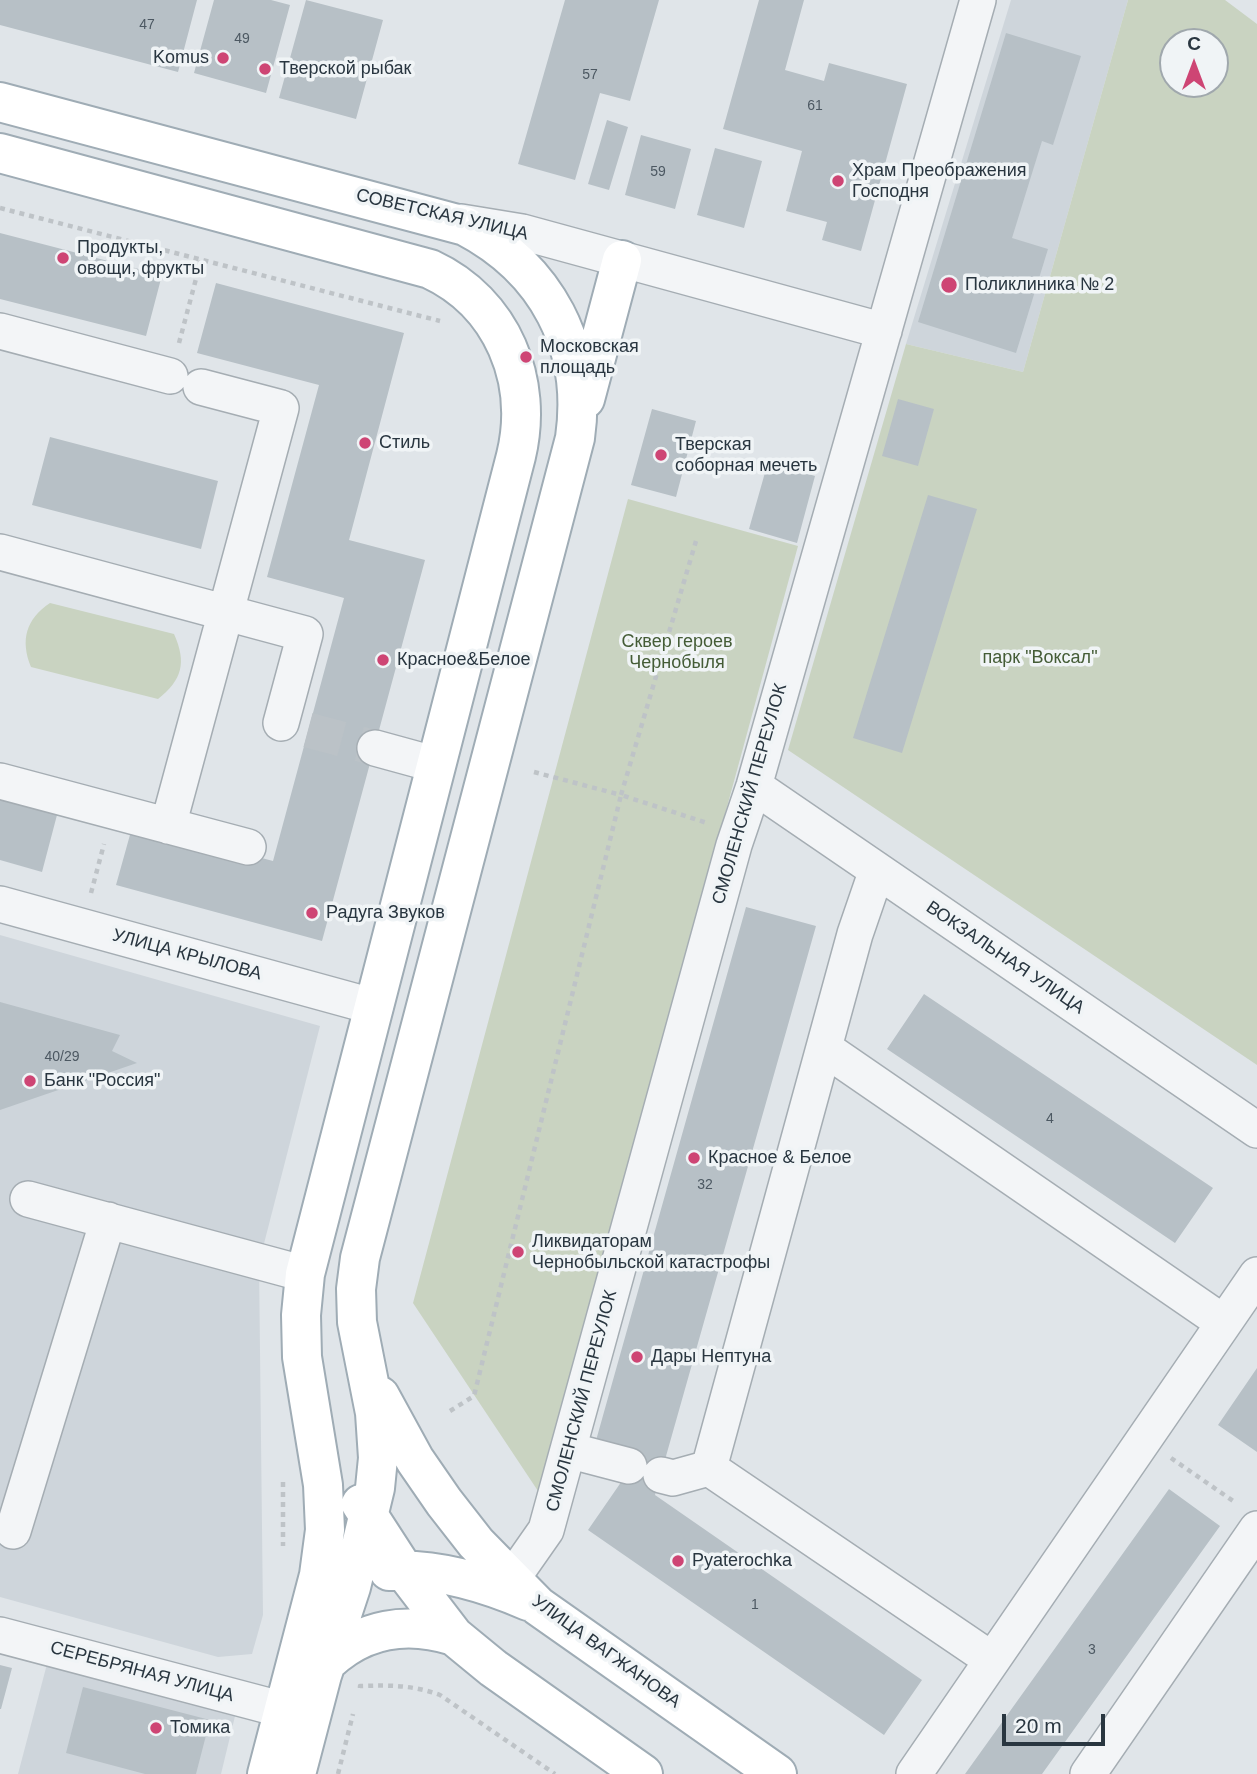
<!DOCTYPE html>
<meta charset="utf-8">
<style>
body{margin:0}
#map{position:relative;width:1257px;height:1774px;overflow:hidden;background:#e0e5e9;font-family:Helvetica,sans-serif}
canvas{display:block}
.north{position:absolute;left:1159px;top:28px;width:70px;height:70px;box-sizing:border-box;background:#f0f4f6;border:2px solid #a0a8ad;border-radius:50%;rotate:0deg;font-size:19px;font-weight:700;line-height:28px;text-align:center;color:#293640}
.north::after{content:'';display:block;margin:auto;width:24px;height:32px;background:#ce4574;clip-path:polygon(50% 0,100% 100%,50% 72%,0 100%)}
.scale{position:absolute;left:1002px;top:1714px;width:103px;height:32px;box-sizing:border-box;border:4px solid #293640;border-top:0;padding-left:9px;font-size:21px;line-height:24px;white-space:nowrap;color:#293640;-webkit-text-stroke:5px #f0f4f6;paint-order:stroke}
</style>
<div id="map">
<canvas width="1257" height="1774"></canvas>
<div class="north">С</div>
<div class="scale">20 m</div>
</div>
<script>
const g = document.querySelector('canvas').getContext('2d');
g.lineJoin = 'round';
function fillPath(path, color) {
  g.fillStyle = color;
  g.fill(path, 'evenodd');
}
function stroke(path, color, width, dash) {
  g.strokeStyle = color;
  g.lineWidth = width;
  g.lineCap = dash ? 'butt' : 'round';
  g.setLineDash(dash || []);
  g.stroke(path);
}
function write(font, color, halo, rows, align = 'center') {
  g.font = font + ' Helvetica,sans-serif';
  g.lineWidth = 7;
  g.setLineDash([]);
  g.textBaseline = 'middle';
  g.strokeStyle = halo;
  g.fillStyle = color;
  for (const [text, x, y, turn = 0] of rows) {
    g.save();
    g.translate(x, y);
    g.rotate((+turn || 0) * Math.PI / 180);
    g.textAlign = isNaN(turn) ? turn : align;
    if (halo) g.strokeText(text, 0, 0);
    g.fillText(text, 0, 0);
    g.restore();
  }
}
const built = new Path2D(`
 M 1011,0 L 1128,0 L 1023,372 L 906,344 Z
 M 0,935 L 320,1026 L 259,1263 L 263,1615 L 252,1654 L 218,1657 L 0,1597 Z
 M 47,1664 L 236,1712 L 221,1774 L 18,1774 Z`);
const green = new Path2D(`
 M 1128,0 L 1225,0 L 1257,24 L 1257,1065 L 788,750 L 906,344 L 1023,372 ZM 1173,42 L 1215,42 L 1215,84 L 1173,84 Z
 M 628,499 L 798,546 L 540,1494 L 413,1303 Z
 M 50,603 L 174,634 C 187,663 182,680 158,699 L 31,667 C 20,640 26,619 50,603 Z`);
const building = new Path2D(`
 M 0,0 L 197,0 L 178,72 L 0,25 Z
 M 214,0 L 271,0 L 290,5 L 266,93 L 194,73 Z
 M 306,0 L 383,20 L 356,119 L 279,98 Z
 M 565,0 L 659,0 L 630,101 L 600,93 L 575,180 L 518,164 Z
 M 759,0 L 804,0 L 785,70 L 824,81 L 829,63 L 907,84 L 861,251 L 822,240 L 827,222 L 786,211 L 802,151 L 723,129 Z
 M 1006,33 L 1081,56 L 1053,145 L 1042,141 L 1012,238 L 1048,249 L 1016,353 L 918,322 Z
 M 607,120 L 628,127 L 609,190 L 588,184 Z
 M 641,135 L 691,149 L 675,209 L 625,195 Z
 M 715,148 L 762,161 L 744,228 L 697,215 Z
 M 0,233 L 162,275 L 146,336 L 0,299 Z
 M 216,283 L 404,333 L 349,540 L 425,560 L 322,941 L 116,885 L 133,824 L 273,861 L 344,598 L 267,577 L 319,385 L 197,353 Z
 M 898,399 L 934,409 L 918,466 L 882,456 Z
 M 652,409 L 696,421 L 676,497 L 631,485 Z
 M 50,437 L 218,481 L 201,549 L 32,505 Z
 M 768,462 L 815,476 L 797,543 L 749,529 Z
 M 928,495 L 977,509 L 902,753 L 853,738 Z
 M 0,800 L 57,815 L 42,872 L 0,860 Z
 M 746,907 L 816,926 L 655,1495 L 922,1680 L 884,1735 L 588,1530 L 626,1475 L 595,1444 Z
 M 924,994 L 1213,1188 L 1175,1243 L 887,1049 Z
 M 0,1002 L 120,1035 L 112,1051 L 137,1063 L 0,1110 Z
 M 1257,1368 L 1257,1452 L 1218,1425 Z
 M 1169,1489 L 1220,1526 L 1042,1774 L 965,1774 Z
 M 0,1665 L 12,1668 L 1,1709 L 0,1709 Z
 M 83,1687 L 210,1720 L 196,1774 L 145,1774 L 66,1753 Z`);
const minorTunnel = new Path2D(`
 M 308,730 L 375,748`);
const path = new Path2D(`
 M 0,208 L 440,321
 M 179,343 L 201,260
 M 534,772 L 621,795 L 696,541
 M 91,893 L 104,844
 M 450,1411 L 474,1396 L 621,795 L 707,823
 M 1171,1458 L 1236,1503
 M 283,1482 L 283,1546
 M 360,1688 L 360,1686 C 389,1685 413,1685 440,1695 L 555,1774
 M 338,1774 L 353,1714`);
const minor = new Path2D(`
 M 461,222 L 522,232 L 884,331
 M 0,331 L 170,376
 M 0,552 L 305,634 L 281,723
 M 375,748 L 437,765
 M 0,781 L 248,847
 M 754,786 L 1257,1130
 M 168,826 L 281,408 L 201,387
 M 877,870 L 855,934 L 709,1468 L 992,1660
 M 0,904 L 375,1007
 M 824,1048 L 1224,1323
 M 28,1199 L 305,1274
 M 568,1450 L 629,1466
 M 661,1475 L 673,1478 L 709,1468
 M 13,1531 L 108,1220
 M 511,1580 L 546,1530 L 734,845 L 754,786 L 978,0
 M 0,1635 L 284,1710
 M 914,1774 L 1257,1275
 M 1088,1774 L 1257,1529`);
const major = new Path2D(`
 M 0,102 L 465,226 C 547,269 588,346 575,438 L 360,1258 L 356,1289 L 357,1322 L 375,1413 L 378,1458 L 375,1488 L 351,1587 L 322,1675 L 296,1774
 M 0,153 L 430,269 C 503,303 534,381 516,456 L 305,1274 L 301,1315 L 302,1357 L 323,1485 L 325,1530 L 319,1575 L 267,1774
 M 585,399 L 622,260
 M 380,1396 L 415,1460 L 444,1502 L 476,1543 L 538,1606 L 777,1774
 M 361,1504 L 405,1572 L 454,1636 L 493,1668 L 643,1774
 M 389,1571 C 435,1568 486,1583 528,1601
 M 327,1662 C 363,1628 407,1621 454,1636`);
const markers = [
 [223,58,7,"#ce4574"],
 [265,69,7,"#ce4574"],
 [838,181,7,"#ce4574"],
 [63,258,7,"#ce4574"],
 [949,285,9,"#ce4574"],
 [526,357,7,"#ce4574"],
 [365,443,7,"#ce4574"],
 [661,455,7,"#ce4574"],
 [383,660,7,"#ce4574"],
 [312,913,7,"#ce4574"],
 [30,1081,7,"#ce4574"],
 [694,1158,7,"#ce4574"],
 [518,1252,7,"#ce4574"],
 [637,1357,7,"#ce4574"],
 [678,1561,7,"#ce4574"],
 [156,1728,7,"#ce4574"]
];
const numberNames = [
 ["47",147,25],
 ["49",242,39],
 ["57",590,75],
 ["61",815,106],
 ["59",658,172],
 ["40/29",62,1057],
 ["4",1050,1119],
 ["32",705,1185],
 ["1",755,1605],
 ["3",1092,1650]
];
const poiNames = [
 ["Komus",209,58,"right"],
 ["Тверской рыбак",279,69],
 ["Храм Преображения",852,171],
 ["Господня",852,192],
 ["Продукты,",77,248],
 ["овощи, фрукты",77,269],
 ["Поликлиника № 2",965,285],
 ["Московская",540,347],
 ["площадь",540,368],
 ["Стиль",379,443],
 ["Тверская",675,445],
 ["соборная мечеть",675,466],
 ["Красное&Белое",397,660],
 ["Радуга Звуков",326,913],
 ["Банк \"Россия\"",44,1081],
 ["Красное & Белое",708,1158],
 ["Ликвидаторам",532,1242],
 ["Чернобыльской катастрофы",532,1263],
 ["Дары Нептуна",651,1357],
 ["Pyaterochka",692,1561],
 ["Томика",170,1728]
];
const streetNames = [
 ["СОВЕТСКАЯ УЛИЦА",442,215,13],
 ["СМОЛЕНСКИЙ ПЕРЕУЛОК",750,794,-74],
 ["УЛИЦА КРЫЛОВА",187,955,15],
 ["ВОКЗАЛЬНАЯ УЛИЦА",1005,958,34],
 ["СМОЛЕНСКИЙ ПЕРЕУЛОК",582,1401,-75],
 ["УЛИЦА ВАГЖАНОВА",606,1652,36],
 ["СЕРЕБРЯНАЯ УЛИЦА",142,1672,15]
];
const parkNames = [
 ["Сквер героев",677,642],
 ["Чернобыля",677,663],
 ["парк \"Воксал\"",1040,658]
];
fillPath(built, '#ced5db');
fillPath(green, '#c9d3c1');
fillPath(building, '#b7c0c6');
stroke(minorTunnel, '#bbc2c7', 35, [35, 18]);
stroke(minor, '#a5adb3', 38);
stroke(major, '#9facb5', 42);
stroke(path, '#bec3c7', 4.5, [5, 5]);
stroke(minor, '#f3f5f7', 35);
stroke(major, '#fff', 38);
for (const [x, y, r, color] of markers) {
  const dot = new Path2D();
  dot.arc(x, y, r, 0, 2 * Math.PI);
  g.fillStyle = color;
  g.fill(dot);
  stroke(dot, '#f0f4f6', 2.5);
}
write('14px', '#4c5862', null, numberNames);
write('18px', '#293640', '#f0f4f6', poiNames, 'left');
write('18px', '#293640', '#f0f4f6', streetNames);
write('18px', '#445c36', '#f0f4f6', parkNames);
</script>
